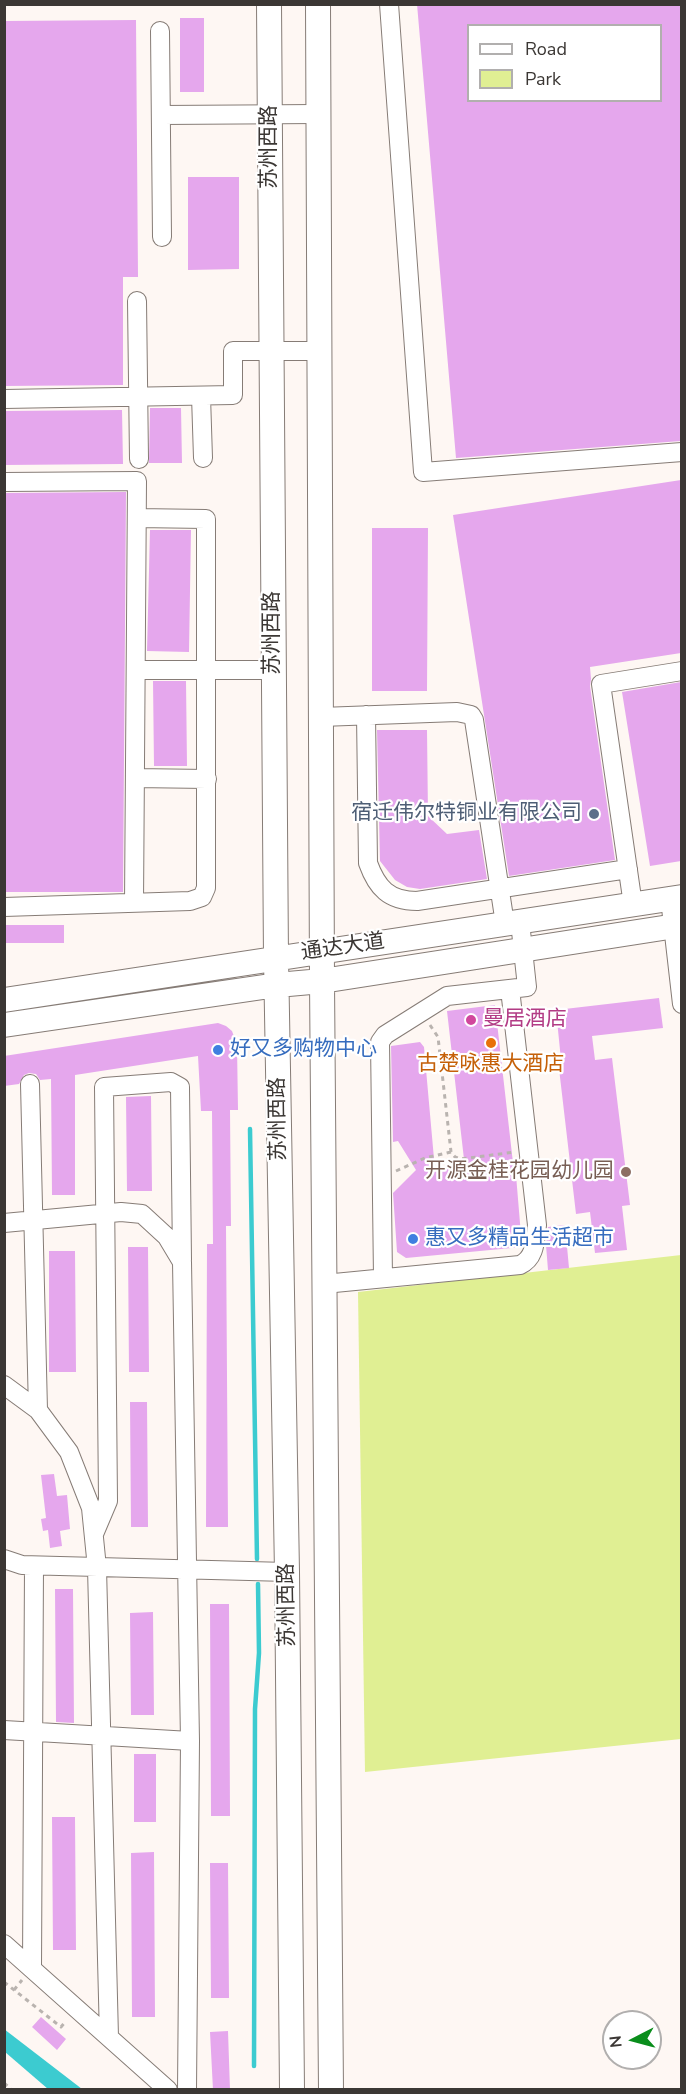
<!DOCTYPE html>
<meta charset="utf-8">
<style>
body{margin:0}
#map{position:relative;width:686px;height:2094px;overflow:hidden;background:#fef7f3;font-family:"Nunito Sans",sans-serif}
canvas{display:block}
.frame{position:absolute;inset:0;border:6px solid #3b3734;pointer-events:none}
.legend{position:absolute;left:467px;top:24px;width:195px;height:78px;box-sizing:border-box;background:#fff;border:2px solid #b1afae;margin:0;padding:8px 10px;list-style:none;font-size:18px;color:#3b3734}
.legend li{display:flex;align-items:center;gap:12px;height:30px}
.legend b{width:30px;border:2px solid #b1afae}
.north{position:absolute;left:602px;top:2010px;width:60px;height:60px;box-sizing:border-box;background:#fff;border:2px solid #b1afae;border-radius:50%;rotate:264deg;font-size:16px;font-weight:700;line-height:24px;text-align:center;color:#3b3734}
.north::after{content:'';display:block;margin:auto;width:21px;height:27px;background:#0a8e1c;clip-path:polygon(50% 0,100% 100%,50% 72%,0 100%)}
</style>
<div id="map">
<canvas width="686" height="2094"></canvas>
<div class="frame"></div>
<ul class="legend">
<li><b style="height:8px;background:#fff"></b>Road</li>
<li><b style="height:16px;background:#e0ef93"></b>Park</li>
</ul>
<div class="north">N</div>
</div>
<script>
const g = document.querySelector('canvas').getContext('2d');
g.lineJoin = 'round';
function fillPath(path, color) {
  g.fillStyle = color;
  g.fill(path, 'evenodd');
}
function stroke(path, color, width, dash) {
  g.strokeStyle = color;
  g.lineWidth = width;
  g.lineCap = dash ? 'butt' : 'round';
  g.setLineDash(dash || []);
  g.stroke(path);
}
function write(font, color, halo, rows, align = 'center') {
  g.font = font + ' "Nunito Sans","Noto Sans SC",sans-serif';
  g.lineWidth = 4.5;
  g.setLineDash([]);
  g.textBaseline = 'middle';
  g.strokeStyle = halo;
  g.fillStyle = color;
  for (const [text, x, y, turn = 0] of rows) {
    g.save();
    g.translate(x, y);
    g.rotate((+turn || 0) * Math.PI / 180);
    g.textAlign = isNaN(turn) ? turn : align;
    if (halo) g.strokeText(text, 0, 0);
    g.fillText(text, 0, 0);
    g.restore();
  }
}
const green = new Path2D(`
 M 681,1255 L 681,1739 L 365,1772 L 358,1292 Z`);
const water = new Path2D(`
 M 4,2029 L 82,2089 L 48,2089 L 5,2052 Z`);
const stream = new Path2D(`
 M 250,1129 L 257,1559
 M 254,2066 L 255,1709 L 259,1653 L 258,1584`);
const building = new Path2D(`
 M 417,4 L 681,4 L 681,441 L 456,458 ZM 468,26 L 660,26 L 660,100 L 468,100 Z
 M 180,18 L 204,18 L 204,92 L 180,92 Z
 M 136,20 L 138,277 L 123,277 L 123,385 L 4,386 L 4,21 Z
 M 188,177 L 239,177 L 239,269 L 188,270 Z
 M 150,408 L 181,408 L 182,463 L 149,463 Z
 M 122,410 L 123,464 L 4,465 L 4,411 Z
 M 681,480 L 681,653 L 590,667 L 591,679 L 590,686 L 615,860 L 509,876 L 453,515 Z
 M 126,492 L 123,892 L 4,892 L 4,493 Z
 M 372,528 L 428,528 L 427,691 L 372,691 Z
 M 150,530 L 191,530 L 189,652 L 147,651 Z
 M 153,681 L 186,681 L 187,766 L 154,766 Z
 M 681,682 L 681,861 L 650,866 L 622,692 Z
 M 377,730 L 427,730 L 428,816 L 447,834 L 479,830 L 487,879 L 420,889 L 407,887 L 395,880 L 380,861 Z
 M 4,925 L 64,925 L 64,943 L 4,943 Z
 M 659,998 L 663,1028 L 592,1036 L 595,1060 L 612,1058 L 630,1205 L 622,1206 L 627,1250 L 595,1253 L 590,1212 L 576,1214 L 558,1060 L 561,1060 L 556,1010 Z
 M 495,1005 L 513,1163 L 515,1163 L 522,1247 L 406,1258 L 397,1252 L 393,1193 L 416,1170 L 398,1141 L 393,1142 L 391,1046 L 420,1042 L 424,1047 L 435,1170 L 465,1168 L 447,1011 Z
 M 218,1023 L 226,1026 L 232,1031 L 237,1045 L 238,1110 L 230,1110 L 231,1226 L 226,1226 L 228,1527 L 206,1527 L 207,1244 L 213,1244 L 212,1111 L 201,1111 L 198,1056 L 75,1075 L 75,1195 L 52,1195 L 51,1079 L 40,1080 L 36,1074 L 29,1073 L 24,1075 L 19,1084 L 4,1086 L 4,1056 Z
 M 151,1096 L 152,1191 L 127,1191 L 126,1097 Z
 M 565,1225 L 569,1268 L 548,1270 L 546,1245 L 548,1227 Z
 M 128,1247 L 148,1247 L 149,1372 L 129,1372 Z
 M 49,1251 L 75,1251 L 76,1372 L 49,1372 Z
 M 130,1402 L 147,1402 L 148,1527 L 131,1527 Z
 M 54,1474 L 57,1496 L 67,1495 L 70,1529 L 60,1531 L 62,1546 L 50,1548 L 48,1530 L 43,1531 L 41,1519 L 46,1518 L 41,1475 Z
 M 55,1589 L 73,1589 L 74,1723 L 56,1722 Z
 M 210,1604 L 229,1604 L 230,1816 L 211,1816 Z
 M 153,1612 L 154,1715 L 131,1715 L 130,1613 Z
 M 134,1754 L 156,1754 L 156,1822 L 134,1822 Z
 M 52,1817 L 75,1817 L 76,1950 L 53,1950 Z
 M 154,1852 L 155,2017 L 132,2017 L 131,1853 Z
 M 210,1863 L 228,1863 L 229,1998 L 211,1998 Z
 M 41,2017 L 66,2039 L 57,2050 L 32,2027 Z
 M 228,2031 L 230,2090 L 213,2090 L 210,2032 Z`);
const path = new Path2D(`
 M 430,1025 L 438,1037 L 451,1152 L 455,1157 L 461,1159 L 515,1152
 M 396,1171 L 425,1158 L 451,1152
 M 4,1982 L 61,2027 L 66,2021
 M 14,1990 L 22,1980
 M 4,2083 L 12,2090`);
const minor = new Path2D(`
 M 389,4 L 423,472 L 682,452
 M 160,31 L 162,237
 M 161,115 L 318,114
 M 137,301 L 139,459
 M 201,396 L 203,458
 M 4,399 L 233,395 L 233,351 L 319,351
 M 4,482 L 137,481 L 134,903
 M 136,670 L 274,670
 M 366,715 L 368,863 C 377,888 389,901 417,901 L 628,869
 M 321,717 L 457,712 L 471,715 L 474,720 L 505,924
 M 135,778 L 207,779
 M 670,899 L 682,1004
 M 633,905 L 601,684 L 682,671
 M 4,907 L 190,901 L 202,897 L 206,888 L 206,519 L 137,518
 M 30,1084 L 38,1410
 M 4,1223 L 121,1212 L 142,1214 L 167,1237 L 182,1262 L 190,1741 L 187,2090
 M 383,1278 L 380,1042 L 385,1035 L 447,996 L 527,987 L 520,922
 M 324,1284 L 520,1265 C 536,1258 535,1239 537,1225 L 510,989
 M 4,1385 L 38,1410 L 69,1452 L 91,1508 L 97,1568 L 109,2037
 M 94,1534 L 108,1501 L 104,1087 L 171,1082 L 180,1087 L 182,1260
 M 4,1559 L 22,1565 L 287,1572
 M 4,1730 L 190,1741
 M 4,1944 L 168,2090
 M 32,1968 L 34,1566`);
const major = new Path2D(`
 M 269,4 L 276,958 L 287,1572 L 292,2090
 M 318,4 L 322,981 L 331,2090
 M 4,1000 L 682,897
 M 4,1025 L 277,985 L 322,981 L 682,925`);
const markers = [
 [594,814,6,"#5c6f8a"],
 [471,1020,6,"#d1479c"],
 [491,1043,6,"#e8710a"],
 [218,1050,6,"#3f7fe0"],
 [626,1172,6,"#8d6e63"],
 [413,1239,6,"#3f7fe0"]
];
const streetNames = [
 ["苏州西路",270,147,-90],
 ["苏州西路",273,633,-90],
 ["通达大道",343,948,-8],
 ["苏州西路",279,1119,-91],
 ["苏州西路",288,1605,-91]
];
const serviceNames = [
 ["宿迁伟尔特铜业有限公司",582,814]
];
const hotelNames = [
 ["曼居酒店",483,1020]
];
const shopNames = [
 ["好又多购物中心",230,1050],
 ["惠又多精品生活超市",425,1239]
];
const foodNames = [
 ["古楚咏惠大酒店",491,1065]
];
const educationNames = [
 ["开源金桂花园幼儿园",614,1172]
];
fillPath(green, '#e0ef93');
fillPath(water, '#3ccbd0');
stroke(stream, '#3ccbd0', 4.5);
fillPath(building, '#e5a7ed');
stroke(minor, '#867c76', 20);
stroke(major, '#867c76', 26);
stroke(path, '#b9b3af', 3, [4.5, 4.5]);
stroke(minor, '#fff', 18);
stroke(major, '#fff', 24);
for (const [x, y, r, color] of markers) {
  const dot = new Path2D();
  dot.arc(x, y, r, 0, 2 * Math.PI);
  g.fillStyle = color;
  g.fill(dot);
  stroke(dot, '#fff', 2);
}
write('21px', '#3b3734', '#fff', streetNames);
write('21px', '#4e5e75', '#fff', serviceNames, 'right');
write('21px', '#b23c85', '#fff', hotelNames, 'left');
write('21px', '#366cbe', '#fff', shopNames, 'left');
write('21px', '#c56008', '#fff', foodNames);
write('21px', '#785e54', '#fff', educationNames, 'right');
</script>
